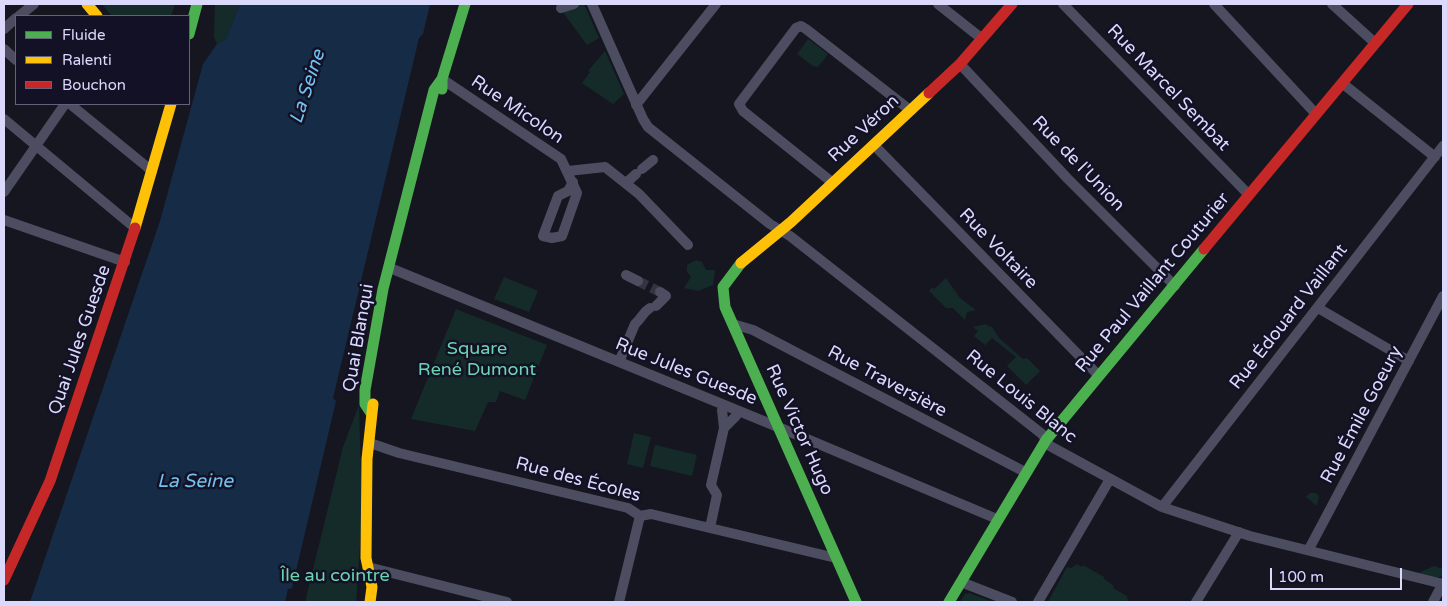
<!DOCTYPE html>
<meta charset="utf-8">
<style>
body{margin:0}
#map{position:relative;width:1447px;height:606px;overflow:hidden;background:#161620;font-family:"Varela Round",sans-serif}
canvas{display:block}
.frame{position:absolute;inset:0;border:5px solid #dad9fb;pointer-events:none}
.legend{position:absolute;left:15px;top:15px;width:175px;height:90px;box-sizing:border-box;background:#131125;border:1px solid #63617b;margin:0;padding:6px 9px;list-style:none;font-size:15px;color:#dad9fb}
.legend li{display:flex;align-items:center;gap:10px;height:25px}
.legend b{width:25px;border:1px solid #63617b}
.scale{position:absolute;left:1270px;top:568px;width:132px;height:22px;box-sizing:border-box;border:2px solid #dad9fb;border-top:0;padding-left:6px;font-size:15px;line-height:18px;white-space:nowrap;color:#dad9fb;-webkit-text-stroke:4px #131125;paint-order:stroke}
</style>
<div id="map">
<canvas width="1447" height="606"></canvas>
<div class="frame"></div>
<ul class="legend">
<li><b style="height:6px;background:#4caf50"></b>Fluide</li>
<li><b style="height:6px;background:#ffc107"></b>Ralenti</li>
<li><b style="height:6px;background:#c62828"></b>Bouchon</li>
</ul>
<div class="scale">100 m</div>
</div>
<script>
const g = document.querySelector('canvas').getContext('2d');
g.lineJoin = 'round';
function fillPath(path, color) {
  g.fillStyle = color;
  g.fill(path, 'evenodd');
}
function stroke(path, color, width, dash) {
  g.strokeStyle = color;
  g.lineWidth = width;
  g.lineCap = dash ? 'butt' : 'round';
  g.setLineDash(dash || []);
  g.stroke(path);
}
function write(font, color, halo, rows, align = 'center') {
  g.font = font + ' "Varela Round",sans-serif';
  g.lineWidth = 5;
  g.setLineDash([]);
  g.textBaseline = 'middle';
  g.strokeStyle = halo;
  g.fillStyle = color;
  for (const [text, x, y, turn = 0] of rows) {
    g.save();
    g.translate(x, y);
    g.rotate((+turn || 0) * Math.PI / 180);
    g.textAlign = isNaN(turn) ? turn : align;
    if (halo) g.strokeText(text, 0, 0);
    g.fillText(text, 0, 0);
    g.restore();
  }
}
const green = new Path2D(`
 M 102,4 L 175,4 L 171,16 L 112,16 Z
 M 215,4 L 240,4 L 226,39 L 217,44 L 214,37 Z
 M 557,4 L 584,4 L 599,38 L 587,45 Z
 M 808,39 L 828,54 L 818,67 L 813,66 L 797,54 Z
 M 605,51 L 624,94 L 613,104 L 582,83 L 590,72 L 588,71 Z
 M 696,260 L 702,262 L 706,270 L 715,270 L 713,285 L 698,291 L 684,288 L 691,277 L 687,272 L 687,265 Z
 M 504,277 L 538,291 L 529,312 L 494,299 Z
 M 946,278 L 960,298 L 976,310 L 967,312 L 965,320 L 953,308 L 946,308 L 929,291 L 932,287 L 934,289 Z
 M 456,309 L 547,345 L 525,400 L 500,391 L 496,402 L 488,402 L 475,431 L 411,419 Z
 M 986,324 L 989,327 L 991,326 L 1000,339 L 1023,359 L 1027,358 L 1040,371 L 1026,385 L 1007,366 L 1016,357 L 992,338 L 985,345 L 974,336 L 978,331 L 973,327 Z
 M 359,405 L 362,517 L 356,602 L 305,602 L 343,447 Z
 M 634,433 L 651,437 L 643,468 L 627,464 Z
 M 655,445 L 697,455 L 692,476 L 650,466 Z
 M 1310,493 L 1315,493 L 1319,496 L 1317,506 L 1306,497 Z
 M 1077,564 L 1082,567 L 1083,565 L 1104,577 L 1104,579 L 1114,586 L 1113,588 L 1127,596 L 1128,602 L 1048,602 L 1067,567 L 1071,568 Z
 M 1434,566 L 1443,569 L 1442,576 L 1436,578 L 1418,573 Z
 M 969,593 L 993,602 L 960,602 L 965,594 Z`);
const water = new Path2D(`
 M 240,4 L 430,4 L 423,34 L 419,38 L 333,398 L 336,401 L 292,588 L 288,589 L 285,602 L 30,602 L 160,221 L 203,64 L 217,44 L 226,39 Z`);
const streetTunnel = new Path2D(`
 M 638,281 L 660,292`);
const street = new Path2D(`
 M 592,4 L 643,119 L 648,127 L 770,224 L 790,236 L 1042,434 L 1050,446 L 1162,507 L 1250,536 L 1443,584
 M 938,4 L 981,38
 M 1063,4 L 1249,195
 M 1214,4 L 1316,114
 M 1332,4 L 1375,43
 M 561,8 L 574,4
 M 19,16 L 34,4
 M 4,29 L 16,18
 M 4,49 L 16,60
 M 960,64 L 1068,179 L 1175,286
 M 442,79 L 561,159 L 577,193 L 562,236 L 552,238 L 543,236 L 558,196 L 568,191 L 573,182
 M 1342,83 L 1435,157
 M 70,104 L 152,171
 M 636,105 L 716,4
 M 4,119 L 135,228
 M 874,145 L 1099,376
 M 642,169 L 653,160
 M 568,171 L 605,167 L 639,194 L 688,245
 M 626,183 L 636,174
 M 833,183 L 743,111 L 739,104 L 796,28 L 801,26 L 806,29 L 910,110
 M 4,192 L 65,104
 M 4,220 L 125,262
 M 390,268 L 795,434 L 997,519
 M 626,275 L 638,281
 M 656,306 L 666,296 L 660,292
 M 1318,308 L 1409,361
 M 733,324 L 753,330 L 1025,472
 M 619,362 L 635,324 C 642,318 643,312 650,308
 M 722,410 L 724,428
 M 370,443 L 399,453 L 628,508 L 640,516
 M 1162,507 L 1443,146
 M 640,516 L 651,514 L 836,558
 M 711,523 L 717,495 L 711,485 L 724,428 L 736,416
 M 1309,549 L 1443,296
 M 368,567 L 507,602
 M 961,582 L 1012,602
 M 619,602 L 640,516
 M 1038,602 L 1110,479
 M 1196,602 L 1239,532
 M 1433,602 L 1443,583`);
const fast = new Path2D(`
 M 189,34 L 197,4
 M 442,89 L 442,79 L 465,4
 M 741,263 L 723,287 L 725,307 L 856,602
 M 371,413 L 365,404 L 365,390 L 383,289 L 434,90 L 442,79
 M 949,602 L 1046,440 L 1204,249`);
const slow = new Path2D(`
 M 87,4 L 97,16
 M 135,228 L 171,104
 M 741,263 L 791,222 L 929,93
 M 370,602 L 372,587 L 366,558 L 367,459 L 373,404`);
const jam = new Path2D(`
 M 929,93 L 960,64 L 1012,4
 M 1204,249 L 1408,4
 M 4,580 L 50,481 L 135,228`);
const streetNames = [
 ["Rue Marcel Sembat",1168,88,46],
 ["Rue Micolon",517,110,34],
 ["Rue Véron",864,129,-43],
 ["Rue de l'Union",1078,164,46],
 ["Rue Voltaire",998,249,46],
 ["Rue Paul Vaillant Couturier",1153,283,-50],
 ["Rue Édouard Vaillant",1289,317,-52],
 ["Quai Blanqui",359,338,-80],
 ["Quai Jules Guesde",80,340,-71],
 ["Rue Jules Guesde",686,372,22],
 ["Rue Traversière",887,382,28],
 ["Rue Louis Blanc",1021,397,39],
 ["Rue Émile Goeury",1362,415,-62],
 ["Rue Victor Hugo",799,430,66],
 ["Rue des Écoles",578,480,15]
];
const parkNames = [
 ["Square",477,349],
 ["René Dumont",477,370],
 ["Île au cointre",335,576]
];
const waterNames = [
 ["La Seine",308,87,-72],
 ["La Seine",195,482]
];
fillPath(green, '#152b2a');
fillPath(water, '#162c46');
stroke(streetTunnel, '#333341', 10, [10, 5]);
stroke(street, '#4c4d60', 10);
stroke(fast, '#4caf50', 11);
stroke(slow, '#ffc107', 11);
stroke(jam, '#c62828', 11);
write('18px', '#dad9fb', '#131125', streetNames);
write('18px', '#6cd4b0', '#131125', parkNames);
write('italic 19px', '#72c1f0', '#131125', waterNames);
</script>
